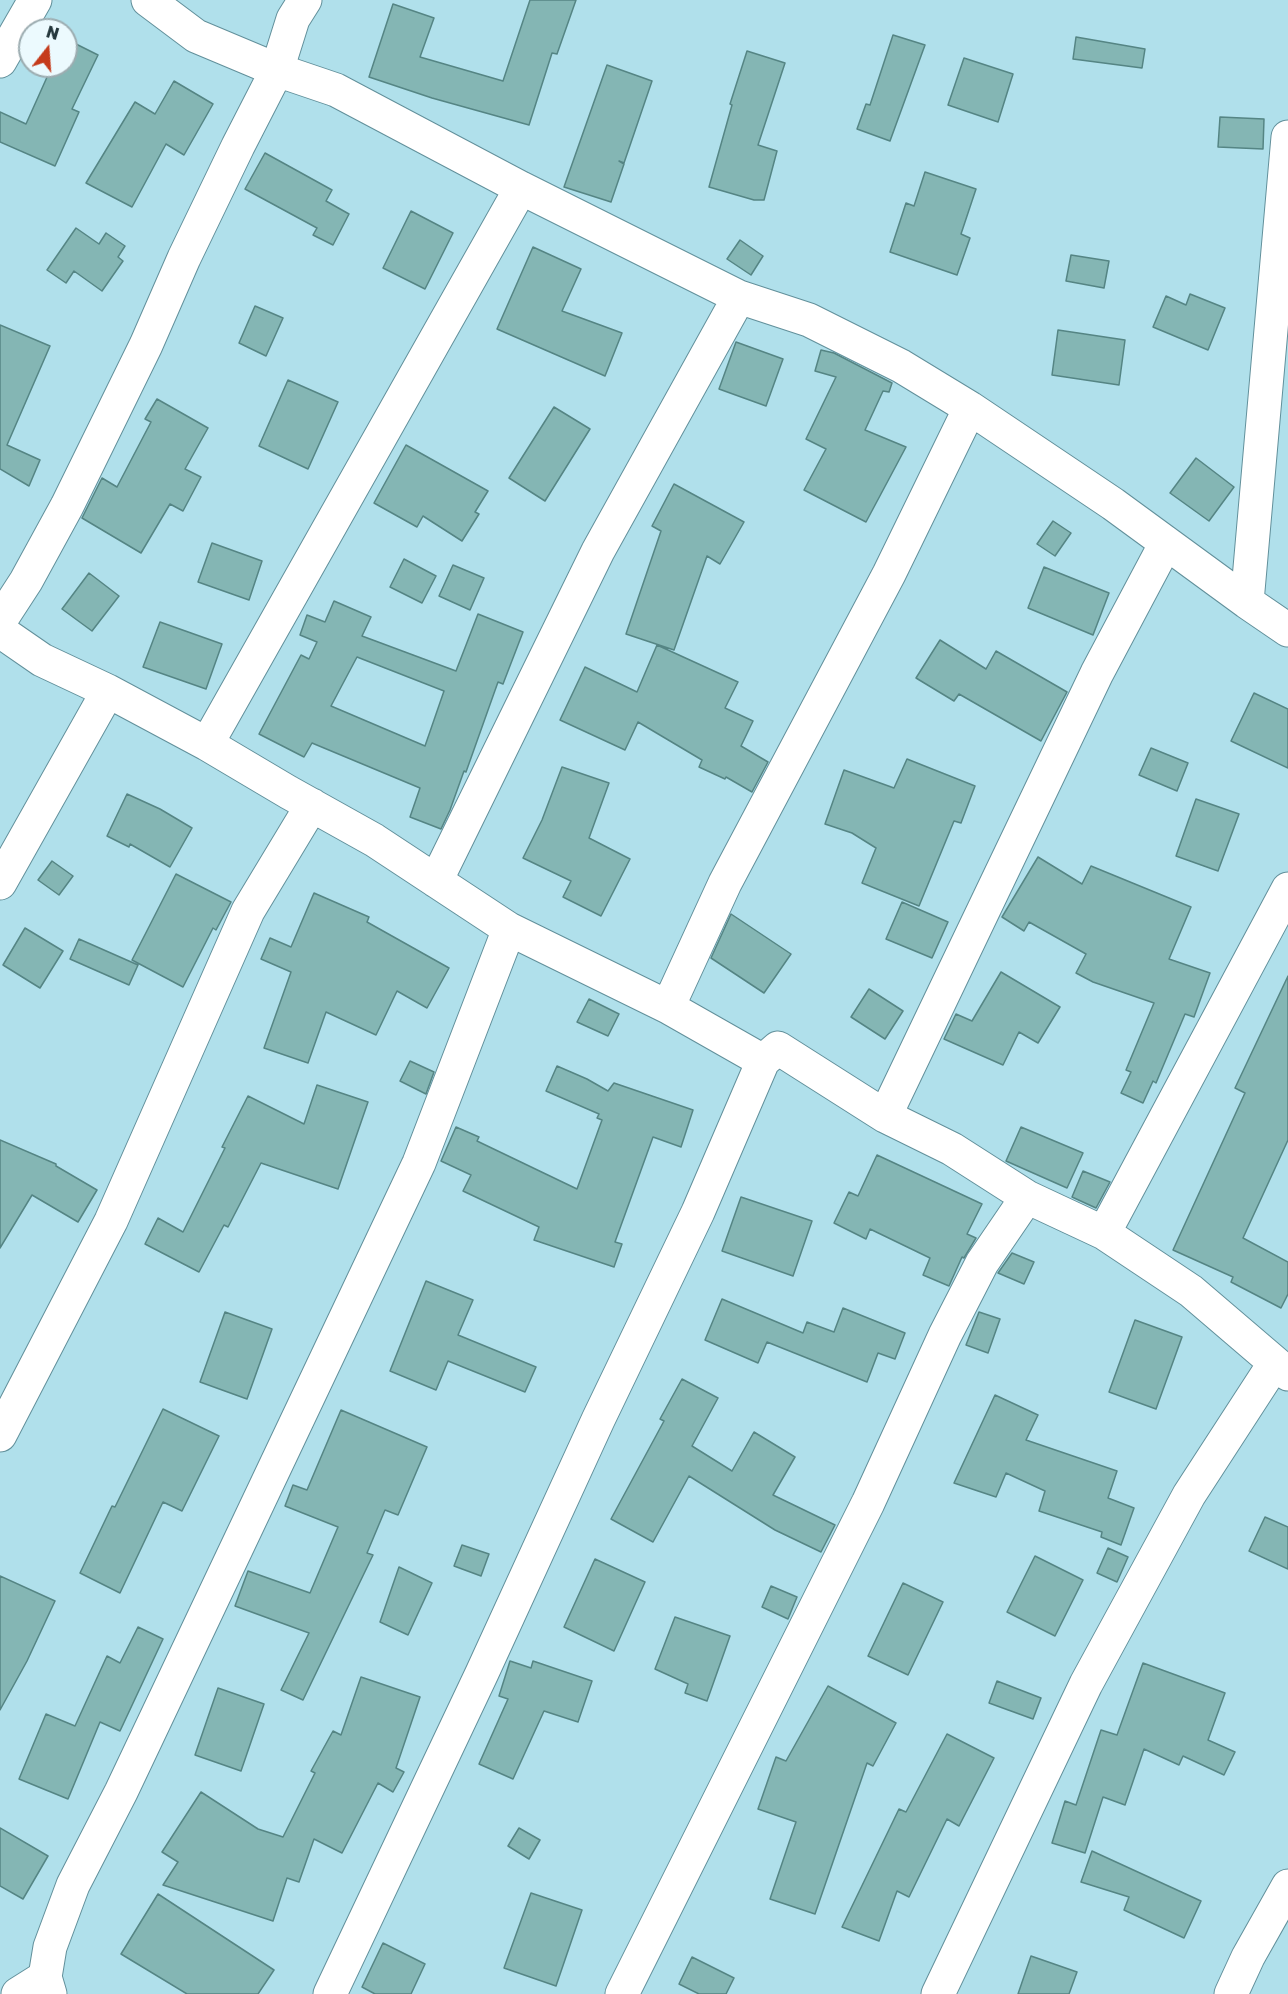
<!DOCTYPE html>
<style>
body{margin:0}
#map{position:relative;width:1288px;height:1994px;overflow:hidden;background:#b0e0eb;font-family:"Golos Text",sans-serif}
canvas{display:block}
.north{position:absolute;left:18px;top:18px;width:60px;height:60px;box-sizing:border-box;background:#ecfafe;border:2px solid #9cacb0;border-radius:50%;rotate:17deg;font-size:16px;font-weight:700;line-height:24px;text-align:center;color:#24373c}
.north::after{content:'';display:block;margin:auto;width:21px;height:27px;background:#c53b1b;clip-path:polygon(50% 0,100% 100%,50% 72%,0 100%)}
</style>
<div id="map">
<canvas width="1288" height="1994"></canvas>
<div class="north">N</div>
</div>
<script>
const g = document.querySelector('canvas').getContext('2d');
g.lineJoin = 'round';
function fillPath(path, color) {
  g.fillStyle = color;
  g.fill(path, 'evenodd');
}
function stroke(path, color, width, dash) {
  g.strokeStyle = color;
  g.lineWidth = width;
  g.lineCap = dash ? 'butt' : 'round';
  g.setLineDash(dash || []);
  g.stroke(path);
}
const building = new Path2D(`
 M 530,0 L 576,0 L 557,54 L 552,53 L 529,125 L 432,98 L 369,77 L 393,4 L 434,18 L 420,57 L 503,81 Z
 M 893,35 L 925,45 L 890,141 L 857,129 L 866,104 L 870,105 Z
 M 1076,37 L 1145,49 L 1142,68 L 1073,59 Z
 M 66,39 L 98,55 L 72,109 L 79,112 L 55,166 L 0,142 L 0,112 L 26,124 L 52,66 L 66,66 Z
 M 747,51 L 785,63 L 758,145 L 777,151 L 764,200 L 754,200 L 709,187 L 732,105 L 730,104 Z
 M 964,58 L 1013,74 L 998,122 L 948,105 Z
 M 607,65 L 652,81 L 624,163 L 619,161 L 624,164 L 611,202 L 564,187 Z
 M 174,81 L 213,104 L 184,155 L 166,144 L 132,207 L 86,183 L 135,102 L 155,114 Z
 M 1220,117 L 1264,119 L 1263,149 L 1218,147 Z
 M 265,153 L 332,190 L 326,201 L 349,214 L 333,245 L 313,235 L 317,228 L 245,189 Z
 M 925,172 L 976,189 L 961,234 L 970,238 L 957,275 L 890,252 L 906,203 L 914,206 Z
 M 411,211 L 453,233 L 425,289 L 383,268 Z
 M 76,228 L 99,244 L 106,233 L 125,246 L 118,257 L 123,261 L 102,291 L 74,271 L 66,283 L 47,270 Z
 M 740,240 L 763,256 L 751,275 L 727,259 Z
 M 533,247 L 581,269 L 562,311 L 622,333 L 605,376 L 497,329 Z
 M 1071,255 L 1109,261 L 1104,288 L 1066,281 Z
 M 1190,294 L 1225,308 L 1208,350 L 1153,327 L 1166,296 L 1186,305 Z
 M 255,306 L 283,318 L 266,356 L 239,343 Z
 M 0,325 L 50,346 L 7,445 L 40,460 L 29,486 L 0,469 Z
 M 1058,330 L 1125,340 L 1119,385 L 1052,375 Z
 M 736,342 L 783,359 L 766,406 L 719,389 Z
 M 821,350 L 834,353 L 892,383 L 889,392 L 883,391 L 865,430 L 906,447 L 866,522 L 804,490 L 826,449 L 806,439 L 836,377 L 815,371 Z
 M 288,380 L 338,402 L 308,469 L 259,446 Z
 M 157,399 L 208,428 L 185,469 L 201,477 L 183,511 L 170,504 L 141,553 L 82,518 L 102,478 L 117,487 L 151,422 L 145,419 Z
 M 554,407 L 590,429 L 545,501 L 509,478 Z
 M 406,445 L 488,491 L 475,512 L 479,514 L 462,541 L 423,516 L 417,527 L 374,503 Z
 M 1196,458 L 1234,487 L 1209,521 L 1170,493 Z
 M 674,484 L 744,522 L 720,564 L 707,556 L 674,650 L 626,634 L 661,531 L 652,526 Z
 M 1053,521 L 1071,533 L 1055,556 L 1037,544 Z
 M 212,543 L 262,561 L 249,600 L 198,582 Z
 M 404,559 L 436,576 L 422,603 L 390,587 Z
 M 453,565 L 484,578 L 470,610 L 439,596 Z
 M 1044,567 L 1109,593 L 1093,635 L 1028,608 Z
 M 89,573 L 119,596 L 92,631 L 62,609 Z
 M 334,601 L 371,617 L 362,636 L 456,671 L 478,614 L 523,632 L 503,684 L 498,682 L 466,772 L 464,771 L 450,810 L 441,829 L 410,817 L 420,788 L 312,743 L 304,757 L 259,734 L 301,655 L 309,659 L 317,642 L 300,635 L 307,615 L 325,622 ZM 357,657 L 444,691 L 425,746 L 331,706 Z
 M 160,622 L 222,644 L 206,689 L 143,667 Z
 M 940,640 L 986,669 L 996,651 L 1067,692 L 1041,741 L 959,694 L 954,701 L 916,678 Z
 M 657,645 L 738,682 L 725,708 L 753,721 L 741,746 L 768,762 L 752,792 L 726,777 L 725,779 L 699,767 L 702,760 L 638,722 L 625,750 L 560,720 L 585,667 L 637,692 Z
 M 1254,693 L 1288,709 L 1288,768 L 1231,741 Z
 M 1151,748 L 1188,763 L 1177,791 L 1139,775 Z
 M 907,759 L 975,786 L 961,823 L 954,821 L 919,906 L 862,883 L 876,848 L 852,833 L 825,824 L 844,770 L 894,788 Z
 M 562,767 L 609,783 L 589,838 L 630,859 L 601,916 L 563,897 L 571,881 L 523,858 L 542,820 Z
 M 127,794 L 160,809 L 192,828 L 170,867 L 130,844 L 129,847 L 107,836 Z
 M 1196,799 L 1239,814 L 1218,871 L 1176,856 Z
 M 1038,857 L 1082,884 L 1091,866 L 1191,907 L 1169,959 L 1210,973 L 1194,1017 L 1185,1014 L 1156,1083 L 1153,1081 L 1143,1103 L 1121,1093 L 1131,1072 L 1126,1070 L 1154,1003 L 1093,982 L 1076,973 L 1086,954 L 1029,922 L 1024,931 L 1002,917 Z
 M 52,861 L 73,876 L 59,895 L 38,880 Z
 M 176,874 L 231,902 L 216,930 L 213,928 L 183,987 L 132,960 Z
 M 314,893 L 369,917 L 367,922 L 449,968 L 427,1008 L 397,991 L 376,1035 L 326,1012 L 308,1063 L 264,1048 L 291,972 L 261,959 L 270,938 L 291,947 Z
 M 902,902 L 948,922 L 932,958 L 886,939 Z
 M 731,914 L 791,954 L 764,993 L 711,958 Z
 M 25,928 L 63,951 L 40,988 L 3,965 Z
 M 79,939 L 138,965 L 129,985 L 70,959 Z
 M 1001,972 L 1060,1007 L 1038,1043 L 1019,1032 L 1003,1065 L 944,1039 L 956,1014 L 972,1021 Z
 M 1288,976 L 1288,1140 L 1243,1238 L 1288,1262 L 1288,1294 L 1281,1308 L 1231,1282 L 1233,1277 L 1173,1250 L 1245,1093 L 1235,1088 Z
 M 869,989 L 903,1011 L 885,1039 L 851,1017 Z
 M 589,999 L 619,1014 L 608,1036 L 577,1022 Z
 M 410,1061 L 434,1072 L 426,1094 L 400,1081 Z
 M 557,1066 L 587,1079 L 608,1091 L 614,1083 L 693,1110 L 681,1147 L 653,1137 L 615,1242 L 622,1244 L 614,1267 L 534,1240 L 539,1227 L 463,1191 L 471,1175 L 441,1161 L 456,1127 L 479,1137 L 477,1141 L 577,1189 L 602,1120 L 597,1118 L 599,1114 L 546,1091 Z
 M 317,1085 L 368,1102 L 338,1189 L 261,1163 L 228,1227 L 224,1225 L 199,1272 L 145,1244 L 158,1218 L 183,1232 L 225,1148 L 222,1147 L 248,1096 L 304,1124 Z
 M 1021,1127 L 1083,1153 L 1067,1188 L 1006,1161 Z
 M 0,1140 L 56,1164 L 56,1166 L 97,1190 L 78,1222 L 32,1195 L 0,1248 Z
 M 877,1155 L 982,1204 L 967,1234 L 976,1238 L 964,1258 L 962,1257 L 949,1286 L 923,1275 L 930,1258 L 870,1229 L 866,1239 L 834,1223 L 849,1192 L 858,1196 Z
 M 1083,1171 L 1110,1182 L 1096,1208 L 1072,1197 Z
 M 741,1197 L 812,1221 L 793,1276 L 722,1251 Z
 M 1012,1253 L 1034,1262 L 1024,1284 L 998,1273 Z
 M 426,1281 L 473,1300 L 458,1335 L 536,1367 L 525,1392 L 448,1361 L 436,1390 L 390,1371 Z
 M 722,1299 L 803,1333 L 807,1322 L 834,1332 L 843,1308 L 905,1333 L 895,1359 L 878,1353 L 867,1382 L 767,1342 L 758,1363 L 705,1340 Z
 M 225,1312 L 272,1329 L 247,1399 L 200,1382 Z
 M 979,1312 L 1000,1319 L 988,1353 L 966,1345 Z
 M 1135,1320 L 1182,1337 L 1156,1409 L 1109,1392 Z
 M 682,1379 L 718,1398 L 692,1446 L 732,1471 L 754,1432 L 795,1457 L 773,1495 L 835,1525 L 821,1552 L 775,1530 L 689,1476 L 653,1542 L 611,1519 L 664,1421 L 660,1419 Z
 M 995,1395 L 1038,1415 L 1026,1440 L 1117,1471 L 1108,1498 L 1134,1508 L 1121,1545 L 1101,1537 L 1102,1532 L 1039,1511 L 1045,1491 L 1006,1473 L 996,1497 L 954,1483 Z
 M 163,1409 L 219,1436 L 182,1511 L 163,1502 L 120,1593 L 80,1573 L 112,1506 L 115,1507 Z
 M 341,1410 L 427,1447 L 398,1515 L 385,1510 L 367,1553 L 373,1555 L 303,1700 L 281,1690 L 309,1633 L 235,1606 L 248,1571 L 310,1593 L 338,1527 L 285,1506 L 293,1485 L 307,1490 Z
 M 1265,1517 L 1288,1527 L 1288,1569 L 1249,1551 Z
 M 462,1545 L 489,1554 L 481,1576 L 454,1566 Z
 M 1108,1548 L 1128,1557 L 1117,1582 L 1097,1573 Z
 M 1035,1556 L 1083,1580 L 1055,1636 L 1007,1612 Z
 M 595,1559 L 645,1582 L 614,1651 L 564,1627 Z
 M 399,1567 L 432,1583 L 408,1635 L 380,1622 Z
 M 0,1576 L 55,1601 L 27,1661 L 0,1710 Z
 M 903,1583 L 943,1602 L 908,1675 L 868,1656 Z
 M 771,1586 L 797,1597 L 788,1619 L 762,1607 Z
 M 675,1617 L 730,1636 L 707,1701 L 685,1693 L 688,1684 L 655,1669 Z
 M 138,1627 L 163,1639 L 120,1731 L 100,1722 L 68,1799 L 19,1779 L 46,1714 L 75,1726 L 107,1656 L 120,1663 Z
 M 510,1661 L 531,1668 L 533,1661 L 592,1681 L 578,1722 L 544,1711 L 513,1779 L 479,1764 L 508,1699 L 499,1696 Z
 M 1143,1663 L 1225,1693 L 1208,1740 L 1235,1752 L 1224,1775 L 1183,1756 L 1179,1765 L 1144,1749 L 1125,1805 L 1103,1797 L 1085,1853 L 1052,1843 L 1065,1801 L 1076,1805 L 1101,1730 L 1117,1735 Z
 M 361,1677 L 420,1697 L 396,1768 L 404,1772 L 393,1792 L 378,1783 L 342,1853 L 314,1839 L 299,1882 L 287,1878 L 273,1921 L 163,1885 L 178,1862 L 162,1852 L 201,1792 L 258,1829 L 283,1837 L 315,1773 L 311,1771 L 333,1731 L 341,1735 Z
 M 997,1681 L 1041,1698 L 1033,1719 L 989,1703 Z
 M 828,1686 L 896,1723 L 873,1766 L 867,1763 L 815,1914 L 770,1899 L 796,1822 L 758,1809 L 776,1757 L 786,1761 Z
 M 218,1688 L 264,1704 L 241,1771 L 195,1755 Z
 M 947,1734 L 994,1758 L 959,1826 L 947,1819 L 909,1897 L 897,1891 L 879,1941 L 842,1927 L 899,1809 L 906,1812 Z
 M 0,1828 L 48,1856 L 23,1899 L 0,1886 Z
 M 519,1828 L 540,1840 L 529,1859 L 508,1846 Z
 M 1092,1851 L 1201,1901 L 1184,1938 L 1124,1910 L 1129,1897 L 1081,1882 Z
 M 531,1893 L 582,1910 L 556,1986 L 504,1968 Z
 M 158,1894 L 274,1970 L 258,1994 L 187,1994 L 121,1954 Z
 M 383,1943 L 425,1964 L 411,1994 L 375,1994 L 362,1987 Z
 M 1031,1956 L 1077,1972 L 1069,1994 L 1018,1994 Z
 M 692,1957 L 734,1978 L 726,1994 L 699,1994 L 679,1984 Z`);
const minor = new Path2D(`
 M 148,0 L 196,36 L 277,70 L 336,90 L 521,188 L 739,297 L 809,320 L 901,366 L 970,408 L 1113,504 L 1247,602 L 1288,630
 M 0,61 L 35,0
 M 1247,602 L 1288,137
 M 0,621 L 26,581 L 67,506 L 146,345 L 184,258 L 238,146 L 277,70 L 293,19 L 305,0
 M 0,631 L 42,660 L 108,691
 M 207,744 L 521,188
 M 436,881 L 598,551 L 739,297
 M 0,883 L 108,691 L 207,744 L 288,792 L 374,840 L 509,929
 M 668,1007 L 725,883 L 889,574 L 970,408
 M 885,1116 L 1097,673 L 1166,543
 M 1104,1233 L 1288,889
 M 0,1435 L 111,1221 L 248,911 L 312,805
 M 18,1994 L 45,1977
 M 50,1994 L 45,1977 L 50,1947 L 73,1885 L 121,1792 L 419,1163 L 509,929 L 668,1007 L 763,1061
 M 330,1994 L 482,1673 L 598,1420 L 698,1212 L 763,1061 L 778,1048 L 885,1116 L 952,1149 L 1027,1197 L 1104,1233 L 1191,1291 L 1288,1374
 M 622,1994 L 868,1503 L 945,1335 L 982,1263 L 1027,1197
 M 938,1994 L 1086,1684 L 1189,1495 L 1274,1364
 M 1231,1994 L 1248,1957 L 1288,1886`);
fillPath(building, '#84b6b4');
stroke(building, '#558584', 1.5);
stroke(minor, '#62909b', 35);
stroke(minor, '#fff', 33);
</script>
